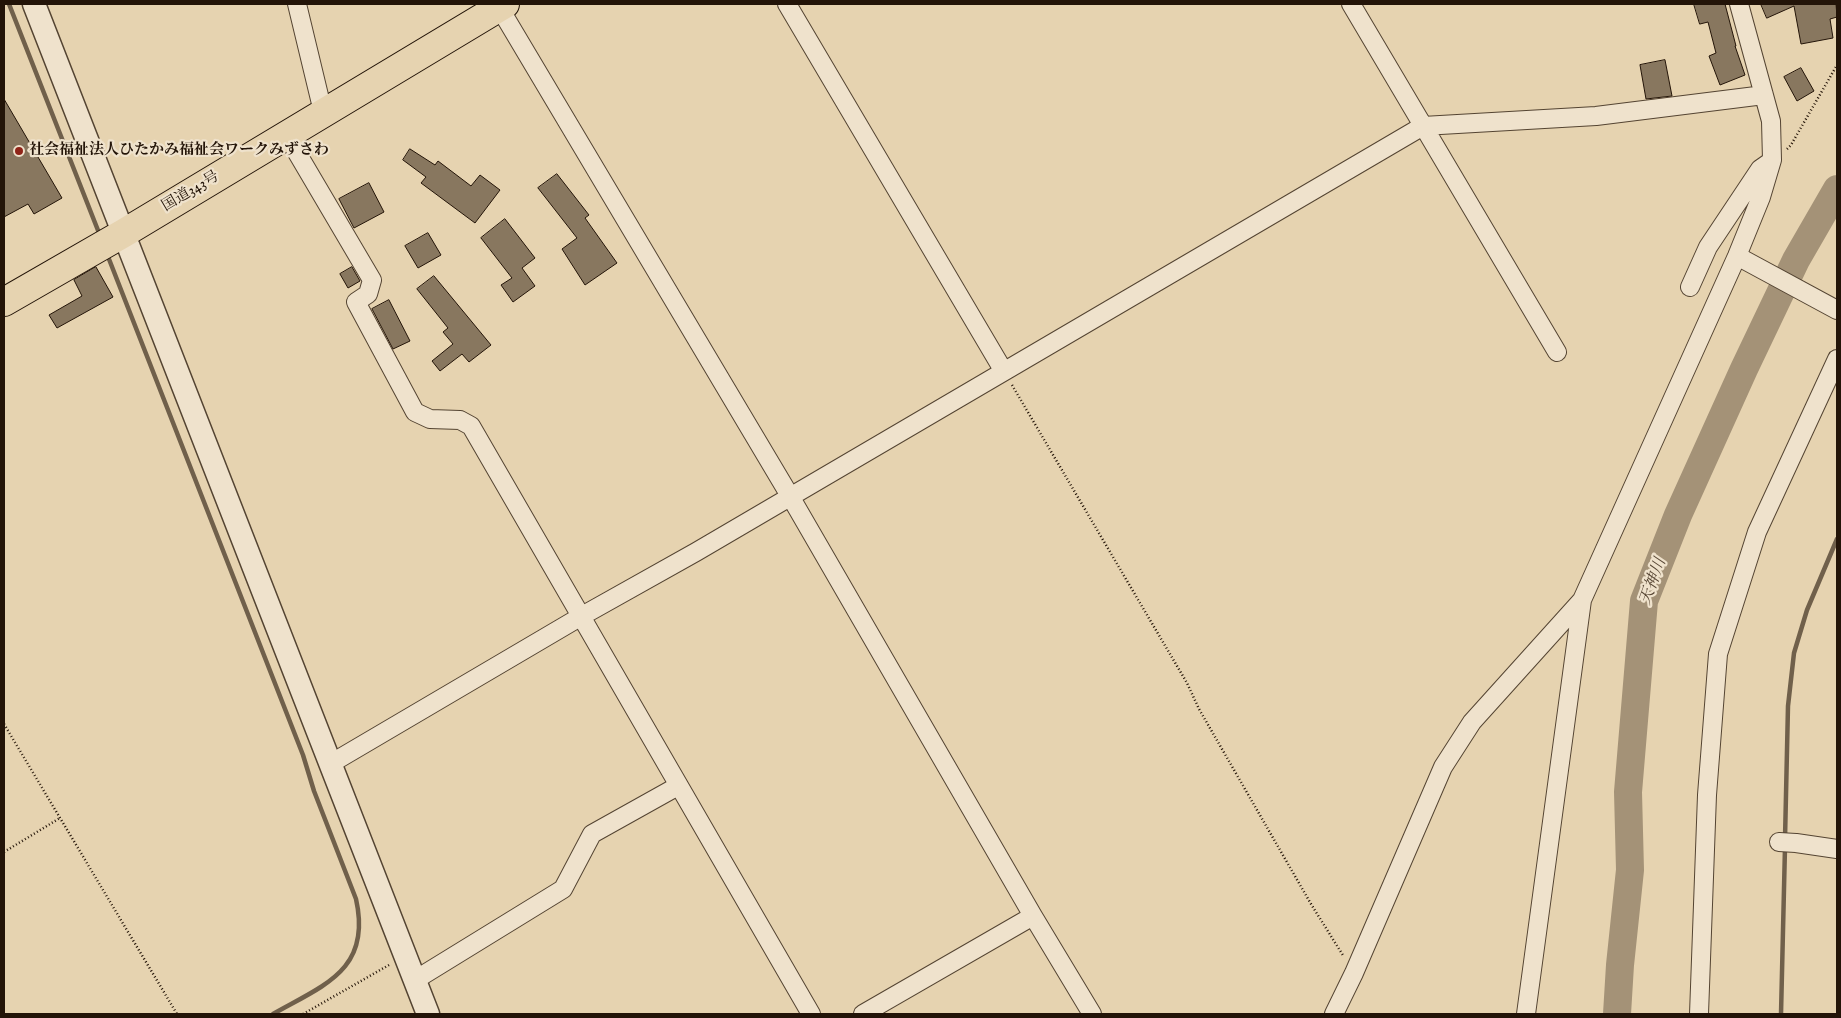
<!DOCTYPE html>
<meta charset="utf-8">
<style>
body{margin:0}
#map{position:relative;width:1841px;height:1018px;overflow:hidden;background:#e6d3b0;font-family:"IM FELL English",serif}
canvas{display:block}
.frame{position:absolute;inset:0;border:5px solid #231408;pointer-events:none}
</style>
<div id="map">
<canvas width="1841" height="1018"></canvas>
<div class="frame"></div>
</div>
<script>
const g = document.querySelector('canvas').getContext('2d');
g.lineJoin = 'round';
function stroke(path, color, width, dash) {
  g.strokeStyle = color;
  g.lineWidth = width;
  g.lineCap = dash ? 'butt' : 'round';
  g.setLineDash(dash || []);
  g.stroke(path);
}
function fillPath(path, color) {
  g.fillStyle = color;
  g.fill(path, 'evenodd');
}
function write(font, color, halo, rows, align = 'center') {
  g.font = font + ' "IM FELL English","Noto Serif JP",serif';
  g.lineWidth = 4.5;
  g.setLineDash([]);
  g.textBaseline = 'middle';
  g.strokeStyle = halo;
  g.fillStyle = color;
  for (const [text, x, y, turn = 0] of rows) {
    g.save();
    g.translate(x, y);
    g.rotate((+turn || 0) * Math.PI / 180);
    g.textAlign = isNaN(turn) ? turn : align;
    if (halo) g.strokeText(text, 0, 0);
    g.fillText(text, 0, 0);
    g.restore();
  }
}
const stream = new Path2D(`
 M 9,4 L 101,238
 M 107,254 L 303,755 L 314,791 L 356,899 C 372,970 324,985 273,1014
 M 1785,839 L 1788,706 L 1794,653 L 1807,610 L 1837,539
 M 1781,1014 L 1785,847`);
const river = new Path2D(`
 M 1617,1014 L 1620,965 L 1630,870 L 1628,792 L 1644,601 L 1678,515 L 1744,369 L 1796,260 L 1837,189`);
const building = new Path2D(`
 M 1694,4 L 1725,4 L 1736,46 L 1735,46 L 1745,75 L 1720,85 L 1709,56 L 1716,53 L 1708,22 L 1700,24 Z
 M 1761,4 L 1836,4 L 1837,17 L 1830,19 L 1833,38 L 1801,44 L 1794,6 L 1767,18 Z
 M 1665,60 L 1672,96 L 1646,99 L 1640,65 Z
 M 1801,68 L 1814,91 L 1797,101 L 1784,77 Z
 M 4,99 L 62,198 L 34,214 L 28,204 L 4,217 Z
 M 410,149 L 435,165 L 438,161 L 471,186 L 480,175 L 500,190 L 475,223 L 421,183 L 426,177 L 403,160 Z
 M 557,174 L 589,215 L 585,218 L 617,263 L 585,285 L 562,249 L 577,238 L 538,188 Z
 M 369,183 L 384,212 L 354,228 L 339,199 Z
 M 505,219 L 535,258 L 522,268 L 535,286 L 513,302 L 501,285 L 512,278 L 481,238 Z
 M 428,233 L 441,255 L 418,268 L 405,246 Z
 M 96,267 L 113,297 L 57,328 L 49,315 L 82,296 L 74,280 Z
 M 352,267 L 360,281 L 348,288 L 340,274 Z
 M 434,276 L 491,345 L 469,362 L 462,354 L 440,371 L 432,361 L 453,344 L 443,332 L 448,328 L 417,289 Z
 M 389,300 L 410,341 L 393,349 L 372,309 Z`);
const path = new Path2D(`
 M 1787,149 L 1791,145 L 1837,65
 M 1012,385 L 1187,683 L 1199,709 L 1311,904 L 1344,957
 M 4,724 L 177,1014
 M 4,852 L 60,818
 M 303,1014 L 389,965`);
const minor = new Path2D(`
 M 297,4 L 323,112
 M 787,4 L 1003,370
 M 1351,4 L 1557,352
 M 499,7 L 790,496 L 1033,916 L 1092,1014
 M 286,134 L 372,280 L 368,294 L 356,302 L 415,412 L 430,419 L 460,420 L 471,426 L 811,1014
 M 1737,256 L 1837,310
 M 1690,287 L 1708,247 L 1760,169 L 1770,162
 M 330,764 L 580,617 L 696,552 L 1423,126 L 1596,116 L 1764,95
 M 1779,842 L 1796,843 L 1837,849
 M 415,980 L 563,889 L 592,834 L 678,786
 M 863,1014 L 1033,916
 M 1334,1014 L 1354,973 L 1443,767 L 1472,722 L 1582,600
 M 1526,1014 L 1582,600 L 1737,256 L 1761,197 L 1772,160 L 1771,121 L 1739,4
 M 1699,1014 L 1707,795 L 1718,654 L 1757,532 L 1837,359`);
const tertiary = new Path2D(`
 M 34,4 L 428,1014`);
const trunk = new Path2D(`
 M 4,302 L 124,233 L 505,4`);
const markers = [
 [19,151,5,"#8f2418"]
];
const poiNames = [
 ["社会福祉法人ひたかみ福祉会ワークみずさわ",29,151]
];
const streetNames = [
 ["国道343号",191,192,-31]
];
const waterNames = [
 ["天神川",1654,582,-70]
];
stroke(stream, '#70604b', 4.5);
stroke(river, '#a49277', 28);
fillPath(building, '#88775f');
stroke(building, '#231408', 1);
stroke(minor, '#544432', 20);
stroke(tertiary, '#544432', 25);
stroke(trunk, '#231408', 30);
stroke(path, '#231408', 2.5, [1, 2.5]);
stroke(minor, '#efe2cc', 18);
stroke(tertiary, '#efe2cc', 22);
stroke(trunk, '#e6d3b0', 28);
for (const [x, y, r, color] of markers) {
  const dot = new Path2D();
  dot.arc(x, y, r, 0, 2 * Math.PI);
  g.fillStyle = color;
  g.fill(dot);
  stroke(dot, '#efe2cc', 2);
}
write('bold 15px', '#231408', '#efe2cc', poiNames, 'left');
write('15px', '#231408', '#efe2cc', streetNames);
write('italic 16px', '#574634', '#efe2cc', waterNames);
</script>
